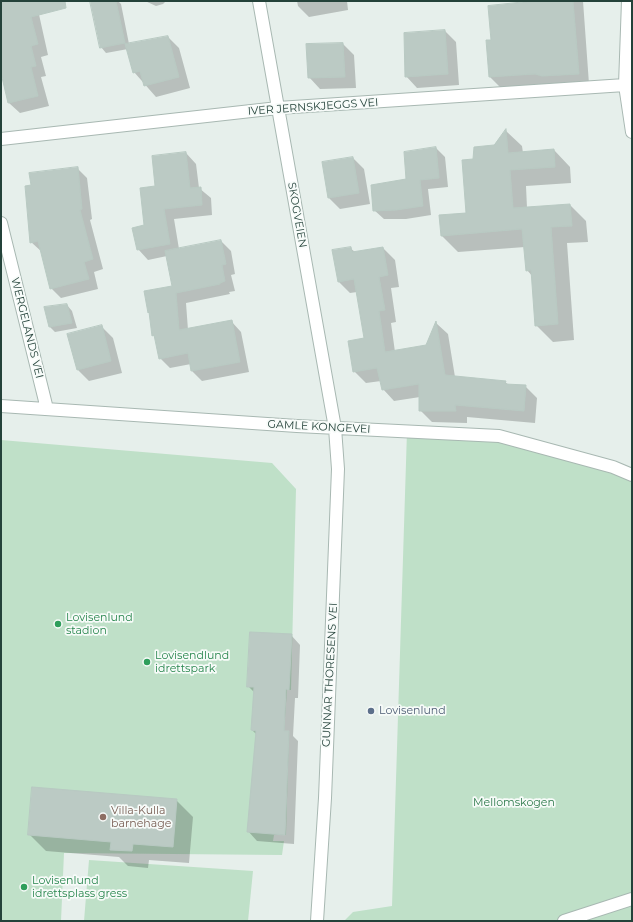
<!DOCTYPE html>
<style>
body{margin:0}
#map{position:relative;width:633px;height:922px;overflow:hidden;background:#e6efeb;font-family:Montserrat,sans-serif}
canvas{display:block}
.frame{position:absolute;inset:0;border:2px solid #24423a;pointer-events:none}
</style>
<div id="map">
<canvas width="633" height="922"></canvas>
<div class="frame"></div>
</div>
<script>
const g = document.querySelector('canvas').getContext('2d');
g.lineJoin = 'round';
function fillPath(path, color) {
  g.fillStyle = color;
  g.fill(path, 'evenodd');
}
function stroke(path, color, width, dash) {
  g.strokeStyle = color;
  g.lineWidth = width;
  g.lineCap = dash ? 'butt' : 'round';
  g.setLineDash(dash || []);
  g.stroke(path);
}
function write(font, color, halo, rows, align = 'center') {
  g.font = font + ' Montserrat,sans-serif';
  g.lineWidth = 3.5;
  g.setLineDash([]);
  g.textBaseline = 'middle';
  g.strokeStyle = halo;
  g.fillStyle = color;
  for (const [text, x, y, turn = 0] of rows) {
    g.save();
    g.translate(x, y);
    g.rotate((+turn || 0) * Math.PI / 180);
    g.textAlign = isNaN(turn) ? turn : align;
    if (halo) g.strokeText(text, 0, 0);
    g.fillText(text, 0, 0);
    g.restore();
  }
}
const green = new Path2D(`
 M 407,431 L 499,436 L 632,475 L 632,921 L 344,921 L 353,912 L 392,906 Z
 M 1,440 L 272,463 L 296,489 L 291,690 L 287,690 L 284,731 L 289,731 L 286,835 L 274,835 L 273,841 L 284,841 L 282,855 L 64,853 L 61,921 L 1,921 Z
 M 89,860 L 253,871 L 248,921 L 84,921 Z`);
const shadow = new Path2D(`
 M 1,1 L 36,1 L 48,55 L 41,57 L 46,76 L 41,77 L 49,106 L 20,113 L 9,103 L 1,69 Z
 M 100,1 L 118,1 L 121,4 L 129,44 L 168,37 L 179,48 L 190,88 L 156,97 L 134,72 L 128,49 L 106,53 L 101,47 Z
 M 145,1 L 166,1 L 163,4 L 156,6 Z
 M 297,1 L 347,1 L 348,10 L 309,17 L 298,6 Z
 M 533,1 L 583,1 L 589,84 L 500,87 L 490,77 Z
 M 445,31 L 456,42 L 459,85 L 417,88 L 406,76 Z
 M 343,44 L 354,55 L 356,88 L 320,89 L 309,77 Z
 M 506,131 L 522,146 L 523,153 L 554,150 L 570,167 L 571,183 L 526,186 L 527,208 L 570,205 L 586,221 L 588,242 L 567,243 L 574,340 L 553,342 L 536,325 L 533,277 L 527,270 L 525,247 L 458,252 L 442,236 L 440,216 L 467,213 L 474,160 L 494,146 Z
 M 436,148 L 445,157 L 448,187 L 428,189 L 431,215 L 406,219 L 384,219 L 374,210 L 408,180 L 424,149 Z
 M 186,153 L 196,164 L 199,188 L 211,198 L 212,215 L 174,219 L 179,249 L 221,241 L 231,251 L 235,274 L 231,275 L 235,291 L 229,292 L 230,294 L 186,303 L 188,330 L 231,321 L 241,332 L 249,372 L 202,381 L 192,371 L 191,364 L 170,368 L 160,358 L 156,339 L 153,335 L 150,314 L 149,312 L 173,287 L 167,256 L 148,260 L 138,249 L 156,187 Z
 M 353,158 L 364,169 L 370,204 L 340,209 L 329,198 Z
 M 77,168 L 87,178 L 92,219 L 90,220 L 103,269 L 94,272 L 98,289 L 61,298 L 51,288 L 42,252 L 31,242 Z
 M 350,248 L 355,252 L 383,248 L 395,260 L 399,287 L 391,288 L 396,322 L 391,323 L 395,352 L 426,346 L 436,323 L 448,334 L 455,377 L 505,382 L 509,385 L 525,386 L 537,398 L 535,423 L 467,417 L 467,423 L 432,422 L 420,410 L 420,397 L 394,401 L 383,389 L 381,381 L 366,383 L 354,371 L 365,339 L 357,292 L 350,293 L 338,281 Z
 M 67,305 L 72,311 L 77,328 L 55,332 L 49,326 Z
 M 101,326 L 113,338 L 122,373 L 89,381 L 78,370 L 68,335 Z
 M 291,635 L 300,645 L 298,698 L 295,698 L 293,736 L 298,741 L 294,844 L 257,841 L 248,831 L 256,734 L 252,730 L 254,692 L 248,686 Z
 M 176,800 L 193,817 L 189,863 L 149,860 L 148,868 L 128,866 L 119,857 L 46,851 L 29,834 Z`);
const building = new Path2D(`
 M 1,1 L 65,1 L 66,8 L 31,17 L 38,44 L 31,46 L 36,66 L 31,67 L 38,96 L 8,103 L 1,73 Z
 M 90,1 L 116,1 L 125,43 L 100,48 Z
 M 532,1 L 573,1 L 579,74 L 542,76 L 535,74 L 489,77 L 486,40 L 491,40 L 488,6 Z
 M 445,30 L 448,74 L 405,77 L 404,33 Z
 M 168,36 L 179,77 L 144,86 L 140,71 L 133,73 L 125,44 Z
 M 343,43 L 345,77 L 308,78 L 306,44 Z
 M 506,129 L 508,153 L 554,149 L 555,167 L 510,170 L 513,208 L 570,204 L 572,226 L 551,227 L 558,324 L 535,326 L 531,270 L 526,271 L 522,229 L 441,236 L 439,215 L 466,213 L 462,160 L 473,159 L 474,147 L 494,145 Z
 M 436,147 L 439,178 L 420,180 L 423,206 L 396,210 L 373,211 L 371,185 L 406,179 L 404,152 Z
 M 186,152 L 190,188 L 201,187 L 202,205 L 164,209 L 170,244 L 137,250 L 132,228 L 144,225 L 140,188 L 155,186 L 152,156 Z
 M 353,157 L 359,193 L 328,198 L 322,162 Z
 M 78,167 L 82,209 L 80,210 L 93,259 L 84,262 L 89,279 L 50,289 L 38,241 L 30,243 L 25,186 L 31,185 L 29,173 Z
 M 221,240 L 226,264 L 222,265 L 225,281 L 220,283 L 220,284 L 176,293 L 179,330 L 232,320 L 240,362 L 191,371 L 188,353 L 159,359 L 154,335 L 152,336 L 149,312 L 148,313 L 144,291 L 172,286 L 165,251 Z
 M 351,247 L 352,252 L 383,247 L 388,275 L 379,277 L 385,310 L 379,311 L 385,352 L 426,345 L 436,321 L 445,375 L 506,381 L 505,384 L 526,385 L 524,411 L 455,405 L 456,411 L 419,411 L 419,384 L 382,390 L 377,368 L 353,372 L 348,341 L 364,338 L 354,279 L 338,282 L 332,250 Z
 M 67,304 L 72,323 L 49,327 L 44,307 Z
 M 102,325 L 111,361 L 77,370 L 67,334 Z
 M 250,632 L 292,634 L 289,690 L 286,689 L 284,731 L 289,731 L 285,835 L 247,832 L 256,731 L 251,730 L 254,687 L 247,687 Z
 M 32,787 L 177,799 L 173,847 L 133,844 L 132,851 L 110,850 L 111,842 L 28,835 Z`);
const minor = new Path2D(`
 M 259,1 L 335,428 L 338,469 L 325,798 L 317,921
 M 628,1 L 625,85 L 632,132
 M 1,139 L 278,108 L 625,85
 M 1,223 L 47,409
 M 1,406 L 297,426 L 499,436 L 613,467 L 632,475
 M 564,921 L 632,899`);
const markers = [
 [58,624,4,"#2e9e5b"],
 [147,662,4,"#2e9e5b"],
 [371,711,4,"#5c6f8a"],
 [103,817,4,"#8d6e63"],
 [24,887,4,"#2e9e5b"]
];
const streetNames = [
 ["IVER JERNSKJEGGS VEI",313,107,-4],
 ["SKOGVEIEN",297,215,80],
 ["WERGELANDS VEI",27,328,76],
 ["GAMLE KONGEVEI",319,427,3],
 ["GUNNAR THORESENS VEI",330,675,-87]
];
const leisureNames = [
 ["Lovisenlund",66,618],
 ["stadion",66,631],
 ["Lovisendlund",155,656],
 ["idrettspark",155,669],
 ["Lovisenlund",32,881],
 ["idrettsplass gress",32,894]
];
const serviceNames = [
 ["Lovisenlund",379,711]
];
const parkNames = [
 ["Mellomskogen",514,803]
];
const educationNames = [
 ["Villa-Kulla",111,811],
 ["barnehage",111,824]
];
fillPath(green, '#bfe0c8');
fillPath(shadow, '#0003');
fillPath(building, '#bbcac4');
stroke(building, '#b8c9c2', 1);
stroke(minor, '#a8b8b2', 14);
stroke(minor, '#fff', 12);
for (const [x, y, r, color] of markers) {
  const dot = new Path2D();
  dot.arc(x, y, r, 0, 2 * Math.PI);
  g.fillStyle = color;
  g.fill(dot);
  stroke(dot, '#f7fbf9', 1.5);
}
write('11px', '#24423a', '#f7fbf9', streetNames);
write('11px', '#27864d', '#f7fbf9', leisureNames, 'left');
write('11px', '#4e5e75', '#f7fbf9', serviceNames, 'left');
write('11px', '#2d7a4b', '#f7fbf9', parkNames);
write('11px', '#785e54', '#f7fbf9', educationNames, 'left');
</script>
